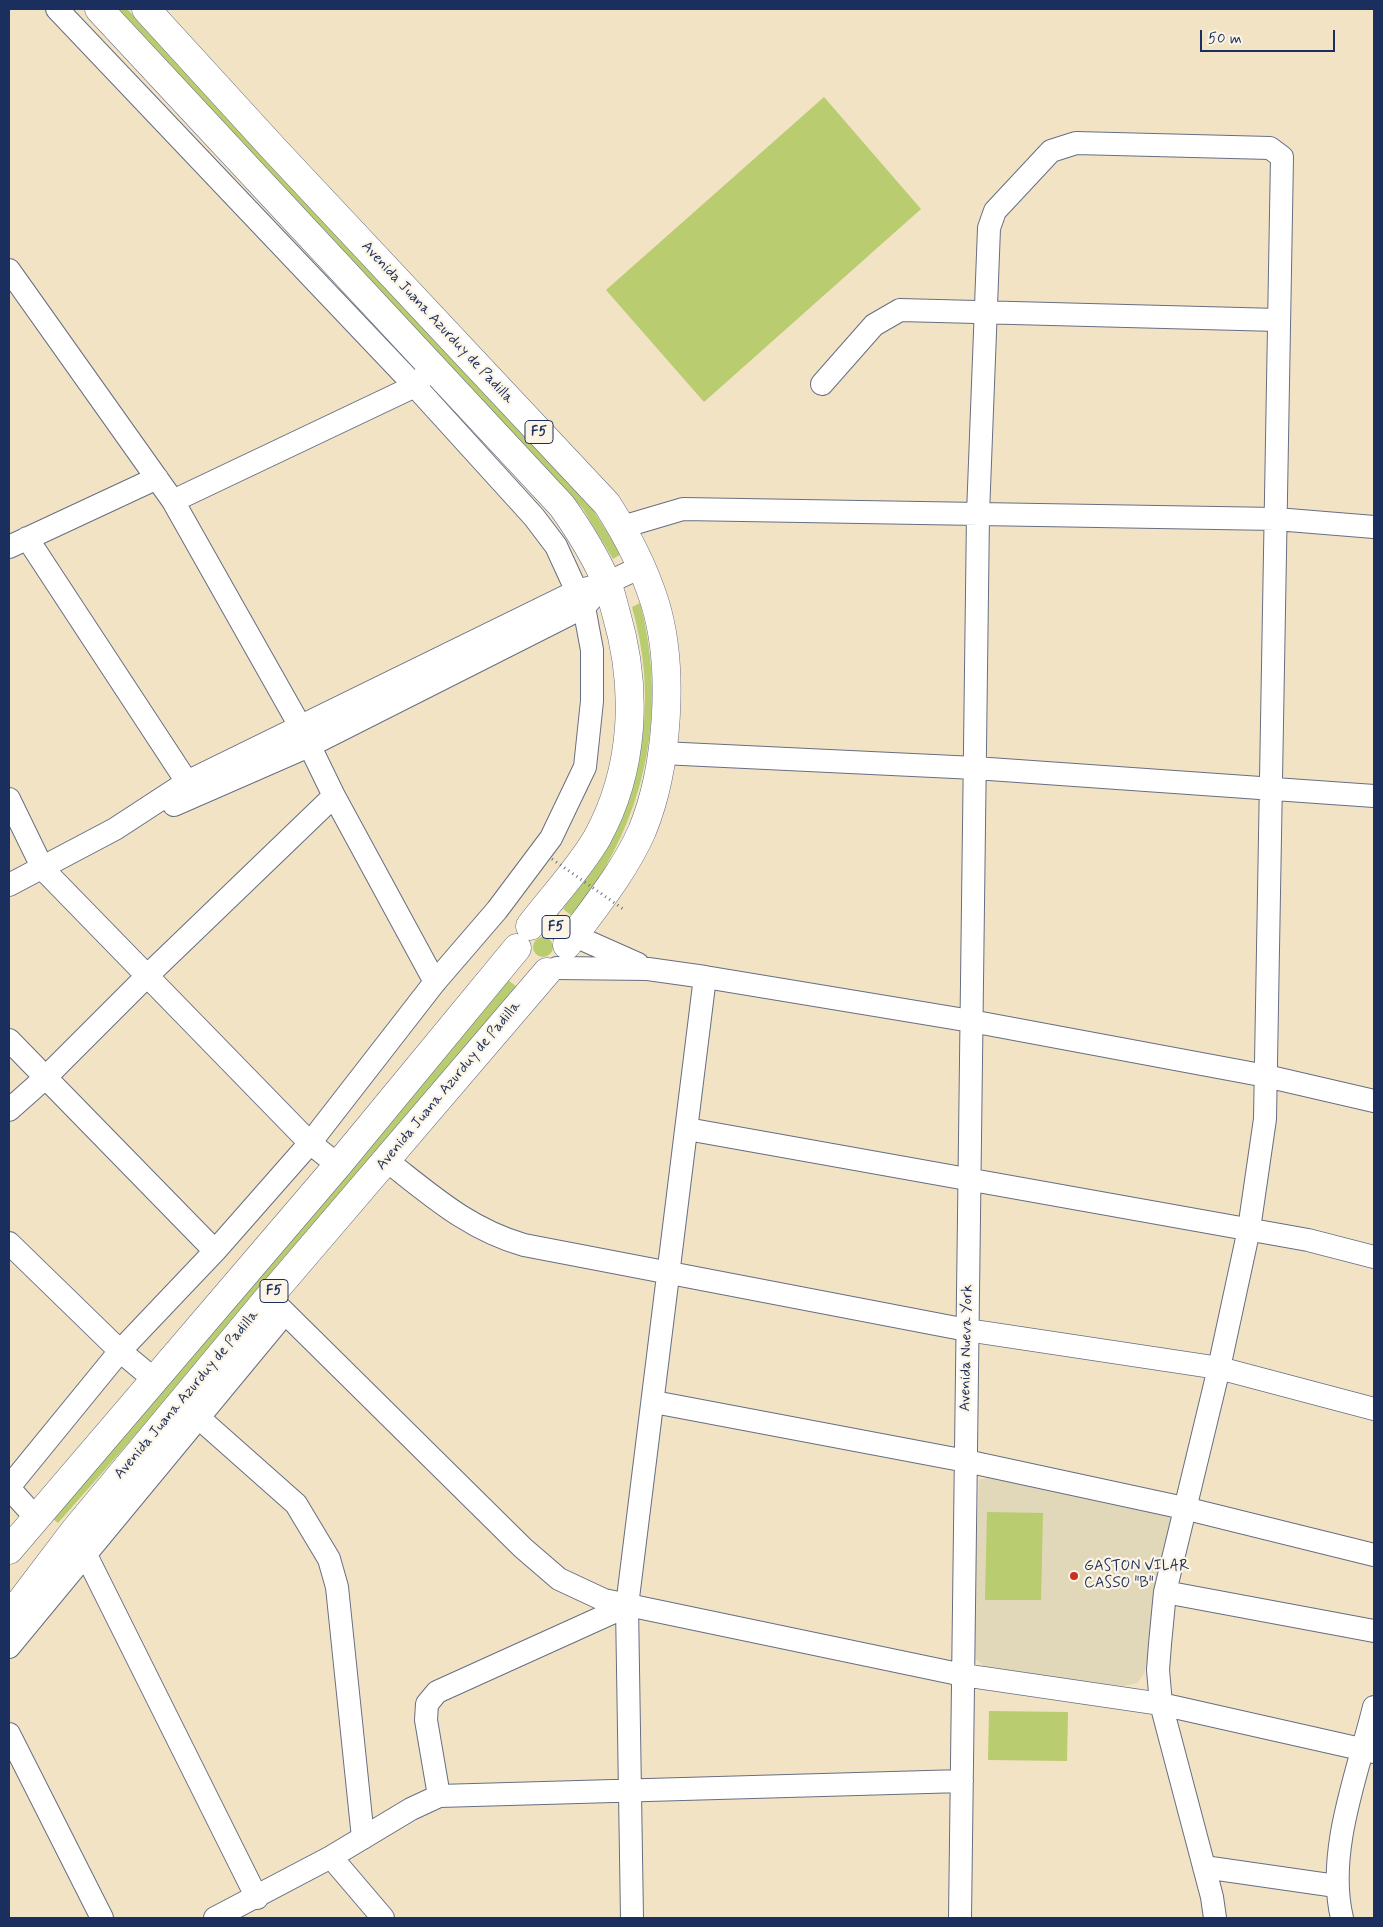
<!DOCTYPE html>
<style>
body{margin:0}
#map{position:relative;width:1383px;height:1927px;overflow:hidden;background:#f3e3c5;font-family:Mynerve,sans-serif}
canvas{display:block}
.frame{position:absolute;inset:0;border:10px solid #1b2f5e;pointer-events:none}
.scale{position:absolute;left:1200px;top:30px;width:135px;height:22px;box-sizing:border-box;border:2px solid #1b2f5e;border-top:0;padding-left:6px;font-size:15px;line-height:18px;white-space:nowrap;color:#1b2f5e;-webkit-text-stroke:4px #fcf5e5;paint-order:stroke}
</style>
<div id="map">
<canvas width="1383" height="1927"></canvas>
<div class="frame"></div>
<div class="scale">50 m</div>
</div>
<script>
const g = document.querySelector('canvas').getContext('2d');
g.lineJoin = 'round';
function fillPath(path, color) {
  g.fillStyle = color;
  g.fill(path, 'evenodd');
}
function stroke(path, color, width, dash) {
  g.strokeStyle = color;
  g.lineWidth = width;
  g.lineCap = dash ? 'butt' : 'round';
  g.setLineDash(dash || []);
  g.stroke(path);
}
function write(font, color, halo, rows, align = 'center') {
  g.font = font + ' Mynerve,sans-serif';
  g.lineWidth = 4.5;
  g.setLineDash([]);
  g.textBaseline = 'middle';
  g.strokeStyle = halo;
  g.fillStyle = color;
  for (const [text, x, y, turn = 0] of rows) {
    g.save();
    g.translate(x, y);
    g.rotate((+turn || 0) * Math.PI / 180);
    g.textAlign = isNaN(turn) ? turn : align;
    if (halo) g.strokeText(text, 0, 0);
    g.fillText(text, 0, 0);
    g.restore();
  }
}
const built = new Path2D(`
 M 990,1477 L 1165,1514 L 1172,1520 L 1174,1530 L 1144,1674 L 1137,1683 L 1124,1686 L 989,1671 L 976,1659 L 972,1648 L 979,1480 Z`);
const green = new Path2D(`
 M 112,9 L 127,9 L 137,19 L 310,208 L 588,502 L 621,554 L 613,559 L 583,509 L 560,483 Z
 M 824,97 L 921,209 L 704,402 L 606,290 Z
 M 640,603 C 664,694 652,787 604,869 C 594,885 582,901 572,916 L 563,909 C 575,892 590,875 600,856 C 646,775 657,697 632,607 Z
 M533 947a10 10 0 1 1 20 0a10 10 0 1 1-20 0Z
 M 508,980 L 517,987 L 212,1348 L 58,1523 L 52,1518 Z
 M 987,1512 L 1043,1513 L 1041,1600 L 985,1600 Z
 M 989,1711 L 1068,1712 L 1067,1761 L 988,1760 Z`);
const minor = new Path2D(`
 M 9,270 L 173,501 L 300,726 L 334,796 L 435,982
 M 822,384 L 874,325 L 900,310 L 1278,320
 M 173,501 L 415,386 L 424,376
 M 622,527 L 683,509 L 1276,519 L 1374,527
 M 27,538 L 187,782
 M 9,547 L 157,478
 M 662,753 L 975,768 L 1374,796
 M 9,799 L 43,869 L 310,1143 L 338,1165
 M 174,805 L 309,746 L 584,607 L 594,596
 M 9,885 L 115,829 L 187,782 L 577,591 L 607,583 L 641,567
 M 557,928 L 638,964
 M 557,968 L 648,969 L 705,977 L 971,1021 L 1266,1076 L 1374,1101
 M 9,1040 L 215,1251
 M 9,1110 L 45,1078 L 147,976 L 334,796
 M 687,1129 L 1308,1240 L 1374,1257
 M 386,1160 C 431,1195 468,1229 524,1245 L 967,1330 L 1219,1368 L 1374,1409
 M 9,1243 L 120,1351 L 155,1380
 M 269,1297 L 523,1548 L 559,1579 L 604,1600 L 963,1675 L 1161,1704 L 1374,1752
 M 654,1402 L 966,1461 L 1184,1508 L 1374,1555
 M 199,1418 L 296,1504 L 329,1559 L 337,1587 L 363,1838
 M 9,1487 L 120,1351 L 215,1251 L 310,1143 L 435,982 L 497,910 L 551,838 L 585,767 L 592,701 L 592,650 L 584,607 L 556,546 L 534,517 L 415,386 L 57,9
 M 9,1488 L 36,1518
 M 80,1543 L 257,1898
 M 1165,1592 L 1374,1631
 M 9,1647 L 285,1313
 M 9,1734 L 102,1918
 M 439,1796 L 426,1720 L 427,1704 L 437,1692 L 627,1606
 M 331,1857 L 383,1918
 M 1204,1867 L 1336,1886
 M 215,1918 L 331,1857 L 411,1809 L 439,1796 L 962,1781
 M 632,1918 L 627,1606 L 705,977
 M 960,1918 L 978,514 L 989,228 L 995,211 L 1051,151 L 1076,143 L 1270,148 L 1282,157 L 1265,1119 L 1249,1229 L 1219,1368 L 1165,1592 L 1160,1644 L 1158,1670 L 1161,1704 L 1212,1897 L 1215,1918
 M 1342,1918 C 1326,1852 1358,1772 1374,1707`);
const highway = new Path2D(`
 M 99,9 L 562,506 C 579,530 594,554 606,581 C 611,591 613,603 616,613 C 638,688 635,769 597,838 C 579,869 552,897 530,926
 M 146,9 L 274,149 L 607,504 C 627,535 644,568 655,603 C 675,668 668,768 642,831 C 624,872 593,909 567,945
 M 9,1550 L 338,1165 L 517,948
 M 9,1617 L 75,1530 L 269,1297 L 547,972`);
const pathBridge = new Path2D(`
 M 552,859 L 623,909`);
const markers = [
 [1074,1576,5,"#c8321e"]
];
const shields = [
 [539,432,28],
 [556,927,28],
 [274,1291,28]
];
const shieldNames = [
 ["F5",539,432],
 ["F5",556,927],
 ["F5",274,1291]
];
const streetNames = [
 ["Avenida Juana Azurduy de Padilla",437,323,47],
 ["Avenida Juana Azurduy de Padilla",449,1086,-50],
 ["Avenida Nueva York",967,1348,-89],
 ["Avenida Juana Azurduy de Padilla",187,1395,-50]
];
const poiNames = [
 ["GASTON VILAR",1084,1567],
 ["CASSO \"B\"",1084,1584]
];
fillPath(built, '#e0d8b8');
fillPath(green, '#b9cc6f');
stroke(minor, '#676e82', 24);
stroke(highway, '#676e82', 29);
stroke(minor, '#fff', 22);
stroke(highway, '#fff', 28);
stroke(pathBridge, '#676e82', 3, [1, 4]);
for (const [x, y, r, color] of markers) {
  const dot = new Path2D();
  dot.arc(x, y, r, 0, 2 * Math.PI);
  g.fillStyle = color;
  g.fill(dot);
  stroke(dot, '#fcf5e5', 2);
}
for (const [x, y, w] of shields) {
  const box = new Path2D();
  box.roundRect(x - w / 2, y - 11.5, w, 23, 4);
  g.fillStyle = '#fcf5e5';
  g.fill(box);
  stroke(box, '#1b2f5e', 1);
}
write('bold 14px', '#1b2f5e', null, shieldNames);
write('15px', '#1b2f5e', '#fcf5e5', streetNames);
write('15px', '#1b2f5e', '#fcf5e5', poiNames, 'left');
</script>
